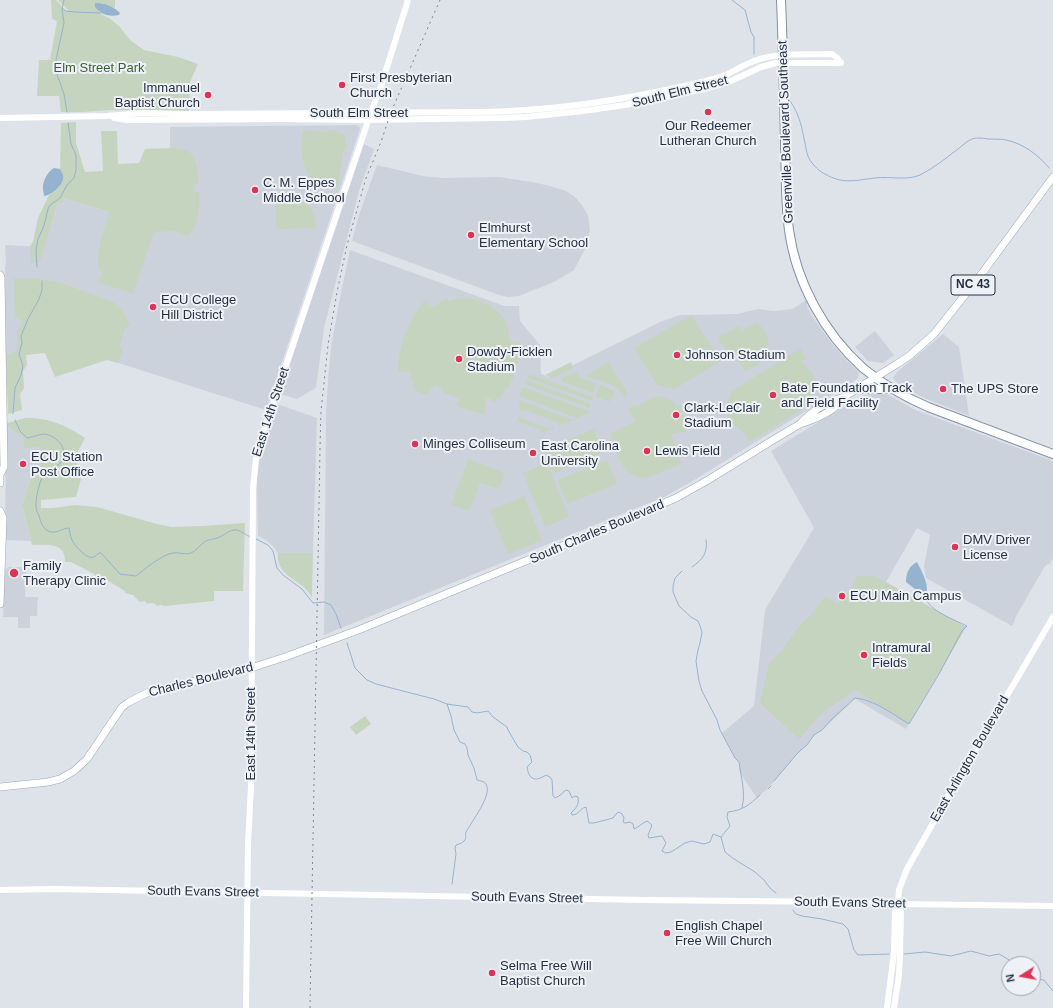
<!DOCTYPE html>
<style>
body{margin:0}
#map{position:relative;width:1053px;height:1008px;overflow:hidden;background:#dee3ea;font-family:Helvetica,sans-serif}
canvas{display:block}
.north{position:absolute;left:1001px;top:956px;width:40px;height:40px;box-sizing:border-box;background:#eef2f7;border:1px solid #9ea5af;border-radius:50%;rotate:259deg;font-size:11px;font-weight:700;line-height:16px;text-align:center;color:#253142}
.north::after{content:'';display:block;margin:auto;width:14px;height:18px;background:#dd3456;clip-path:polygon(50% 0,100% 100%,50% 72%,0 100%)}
</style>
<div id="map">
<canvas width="1053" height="1008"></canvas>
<div class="north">N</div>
</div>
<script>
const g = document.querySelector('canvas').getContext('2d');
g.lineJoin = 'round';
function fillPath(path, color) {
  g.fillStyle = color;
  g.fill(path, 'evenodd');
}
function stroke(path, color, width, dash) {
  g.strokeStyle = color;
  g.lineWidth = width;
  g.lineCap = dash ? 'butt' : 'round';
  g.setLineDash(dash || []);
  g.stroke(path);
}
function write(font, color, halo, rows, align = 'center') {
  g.font = font + ' Helvetica,sans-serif';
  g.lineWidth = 4;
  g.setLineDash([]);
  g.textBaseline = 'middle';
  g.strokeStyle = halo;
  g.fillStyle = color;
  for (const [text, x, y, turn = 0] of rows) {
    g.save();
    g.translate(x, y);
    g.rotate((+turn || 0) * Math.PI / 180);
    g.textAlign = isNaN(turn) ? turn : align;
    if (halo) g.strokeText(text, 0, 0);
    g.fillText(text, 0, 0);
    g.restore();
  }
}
const built = new Path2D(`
 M 356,125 L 360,127 L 360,129 L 266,410 L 37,337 L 35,350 L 6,355 L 5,267 L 6,263 L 5,245 L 44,247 L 58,202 L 63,198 L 109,212 L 170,148 L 170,127 Z
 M 364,144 L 374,149 L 359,191 L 324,328 L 316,388 L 297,399 L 280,394 Z
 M 377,165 L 423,176 L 442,178 L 499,177 L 532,182 L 550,186 L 566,191 L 575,197 L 582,205 L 588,215 L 590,230 L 586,247 L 574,270 L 554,282 L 519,296 L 508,297 L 499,295 L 352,241 L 359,215 Z
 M 350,250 L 499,304 L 505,306 L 519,306 L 520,321 L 540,345 L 541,374 L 549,377 L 662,321 L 680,315 L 738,314 L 758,309 L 774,311 L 792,309 L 808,299 L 807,306 L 812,316 L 830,341 L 847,361 L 857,370 L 859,373 L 858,378 L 853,382 L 691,482 L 664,497 L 324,635 L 326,414 L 328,380 L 331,347 L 340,298 Z
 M 875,331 L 894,355 L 883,363 L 868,361 L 855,347 Z
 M 943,334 L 959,347 L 969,416 L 922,397 L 897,383 L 893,378 L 897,372 Z
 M 877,393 L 886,394 L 891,396 L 913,409 L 926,414 L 1053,461 L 1053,558 L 1050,563 L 1045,566 L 1015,618 L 1015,620 L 1012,626 L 926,578 L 924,566 L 930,535 L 917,528 L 886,582 L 966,627 L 906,729 L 855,699 L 822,730 L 814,735 L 807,745 L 801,750 L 796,755 L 770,786 L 757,798 L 740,773 L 739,762 L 735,758 L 722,733 L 754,706 L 765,610 L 814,528 L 771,451 L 861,396 L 870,394 Z
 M 277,404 L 317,418 L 313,553 L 278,553 L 272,545 L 266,540 L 258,536 L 257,481 L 259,462 L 262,448 Z
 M 7,423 L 9,428 L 41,447 L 42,474 L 32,474 L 22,505 L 31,541 L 5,540 L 6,427 Z
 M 8,567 L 26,567 L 25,597 L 38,597 L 37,616 L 30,616 L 30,628 L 18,628 L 18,617 L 3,617 L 5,571 Z`);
const green = new Path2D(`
 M 51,0 L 56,0 L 66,11 L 69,11 L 58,0 L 115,0 L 115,8 L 102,3 L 98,10 L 101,13 L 101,14 L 109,18 L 120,27 L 130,40 L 144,50 L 178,57 L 198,64 L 190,82 L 189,111 L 111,110 L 83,112 L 61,112 L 59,96 L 37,96 L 39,60 L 50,60 L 57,21 L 52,19 Z
 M 76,122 L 76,143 L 85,172 L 103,171 L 101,131 L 117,131 L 118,164 L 139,163 L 145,149 C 153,149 180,147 186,150 C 198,155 198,173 199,184 L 193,185 L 195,193 L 199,192 C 200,204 199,218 194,228 C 193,231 190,233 188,236 L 173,231 L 154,232 L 133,294 L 98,282 L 102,273 C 91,259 106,228 109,212 L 63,198 L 62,203 L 58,202 L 42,256 L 39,262 L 31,264 L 30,246 L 33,242 L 38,218 L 49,195 L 58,188 L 63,175 L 60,169 L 61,123 Z
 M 303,130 L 326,132 L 328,130 L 336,130 L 338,133 L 343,134 L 345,137 L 345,142 L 347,144 L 346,150 L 343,153 L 338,188 C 332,187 325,186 319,184 C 301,175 300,147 303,130 Z
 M 276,192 C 288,194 305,198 312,210 C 315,215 315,223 316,228 L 278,229 L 276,227 Z
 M 14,278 L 35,278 L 62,283 L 113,302 L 122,310 L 130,325 L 125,328 L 119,347 L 123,349 L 118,363 L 107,360 L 55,377 L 45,353 L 26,355 L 27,365 L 23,371 L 24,388 L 20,394 L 22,410 L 8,414 L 6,355 L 17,351 L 17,331 L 23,322 L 15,316 Z
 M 447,298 L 448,301 C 454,300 459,298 464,298 C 480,298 497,307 505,320 C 508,325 509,334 510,341 L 521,343 L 518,356 L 520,356 L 515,373 L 508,389 L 506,388 L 500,400 L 497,398 L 494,403 L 488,397 L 485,400 L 486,404 L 485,415 L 456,406 L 456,403 L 461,404 L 458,403 L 460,398 L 442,392 L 441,389 L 437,385 L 431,389 L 427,395 L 416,391 L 411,379 L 410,371 L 398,372 C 398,347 409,318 425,300 L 433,308 L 439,303 Z
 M 691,315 L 721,361 L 675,389 L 657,385 L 634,348 Z
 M 756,322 C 778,338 769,363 745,371 L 736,356 L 731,358 L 722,344 L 718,343 L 721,334 L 725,334 L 739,326 L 743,330 Z
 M 800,348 L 806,358 L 801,362 C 814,372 821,383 812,400 L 814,402 L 749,442 C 747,439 745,434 742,431 C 740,429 737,427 734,425 C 726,416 726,404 731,394 L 730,392 L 798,350 L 797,349 Z
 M 571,362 L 573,367 L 572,369 L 553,378 L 545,375 Z
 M 608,362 L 628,394 L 624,397 L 617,387 L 586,376 Z
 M 574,372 L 576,372 L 579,377 L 596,384 L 593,393 L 561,381 L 562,378 Z
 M 529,374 L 593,397 L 592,401 L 528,378 Z
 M 527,380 L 591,404 L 589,408 L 525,384 Z
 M 600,385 L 615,391 L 610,402 L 595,396 Z
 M 523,387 L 591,412 L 577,418 L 519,396 Z
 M 657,396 C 666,397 672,399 677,406 L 681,405 L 687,433 L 681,432 L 671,434 L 681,464 L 649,477 C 622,482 617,453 610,434 L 635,421 L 628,409 L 634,405 L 636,407 L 651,398 L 653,398 L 653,397 Z
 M 519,400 L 573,420 L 559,426 L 559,423 L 524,410 L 522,412 L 520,411 Z
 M 519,415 L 521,416 L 520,418 L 550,429 L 551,427 L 554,428 L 541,433 L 541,430 L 518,422 L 517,425 L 516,424 Z
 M 25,418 C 47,417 66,425 85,438 L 75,457 L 81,479 L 76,497 L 41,500 L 41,508 L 53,508 L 75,505 L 97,507 L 157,524 L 172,527 L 202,526 L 245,523 L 243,591 L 214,591 L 214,601 L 165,606 L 161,605 L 157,606 C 154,602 151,603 147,604 L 145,601 L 140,602 L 133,595 L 125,593 L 125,591 L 105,579 L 95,576 L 94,574 L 71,562 L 65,562 C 66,542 46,545 32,545 L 22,505 L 32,474 L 41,474 L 41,447 L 24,448 L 24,438 L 9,428 L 7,423 Z
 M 594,429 L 603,452 L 554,473 L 544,449 Z
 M 468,459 L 505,473 L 499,489 L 480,483 L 469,511 L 451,505 Z
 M 607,460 L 617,484 L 567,504 L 558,480 Z
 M 547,463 L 569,517 L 545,527 L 523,473 Z
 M 524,496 L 542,540 L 508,554 L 490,510 Z
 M 278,553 L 313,553 L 312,597 C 310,594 307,590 304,587 C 292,578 276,571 278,553 Z
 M 857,576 L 875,576 L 966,627 L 939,674 L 938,673 L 909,724 L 855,690 L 821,714 L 799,739 L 760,703 L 769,664 L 774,658 L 781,652 L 796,630 L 802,623 L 811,615 L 825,596 L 838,604 L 850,590 Z
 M 365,716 L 371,724 L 356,735 L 350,727 Z`);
const water = new Path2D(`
 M 95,3 C 105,3 113,6 120,13 L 119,15 C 109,17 102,15 95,7 Z
 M 54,168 L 60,169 C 61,171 63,174 63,175 C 65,184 52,195 44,196 C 44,194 43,191 43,189 C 42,182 48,171 54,168 Z
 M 917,562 C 922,572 931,587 925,597 L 906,582 C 906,573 909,566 917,562 Z`);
const stream = new Path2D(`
 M 64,0 L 62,9 L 64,23 L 56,60 L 56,72 L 64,94 L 67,112
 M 732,0 L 745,10 L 751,32 L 754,37 L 754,54
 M 63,9 L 66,11 L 75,12 L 101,13
 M 787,98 C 797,107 802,126 804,139 C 806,146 806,154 810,160 C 813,165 820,172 825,174 C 844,185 856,180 875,178 C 890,176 906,181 920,175 C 934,168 946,158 958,149 C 962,146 966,142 970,140 C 975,137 982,138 988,139 C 994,139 1000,139 1006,140 C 1022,143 1039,155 1049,168
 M 37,267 L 36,250 L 38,239 L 44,226 L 48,209 L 50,205 L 60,198 L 67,185 L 74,178 L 76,170 L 76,155 L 71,144 L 68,123
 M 13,414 L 15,388 L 21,375 L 23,366 L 19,354 L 22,343 L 21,336 L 28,319 L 39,299 L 42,290 L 42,281
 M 15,420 L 20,431 L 27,438 C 32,437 38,435 43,434 C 54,434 68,447 63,459 C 59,468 52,466 46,472 C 40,477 35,499 36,507 C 36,510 38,513 39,516 C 41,523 43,530 51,532 C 58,533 63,528 69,528 C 70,532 70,536 72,540 C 75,546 87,560 94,557 C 96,556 97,554 99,553 L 101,553 L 120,574 L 136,576 C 145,569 161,555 173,553 C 179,552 185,555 191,553 C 196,551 199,546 203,543 C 207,539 212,540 217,538 C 224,536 229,529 237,530 C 242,531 246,536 251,537
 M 256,539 L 268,545 L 273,551 L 277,568 L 283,575 L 302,589 L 313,603 L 324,602 L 331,605 L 336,614 L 341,628
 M 692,567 C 703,559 708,553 706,540
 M 682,571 L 675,578 L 673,586 L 673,592 L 679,606 L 691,617 L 698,621 L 700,626 L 702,632 L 700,643 L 698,650 L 696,661 L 699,681 L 702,691 L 717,720 L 720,730 L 735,758 L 739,762 C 741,778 746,792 742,808
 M 347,643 L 355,668 L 367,680 L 376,684 L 434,699 L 447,704 L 468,707 L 472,712 L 477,713 L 488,711 L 493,717 L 507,727 L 508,730 L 518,747 L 523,751 L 527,752 L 530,755 L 532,762 L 527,767 C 529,780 535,782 546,775 L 550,777 L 552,780 L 553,796 L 555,798 L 559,796 L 566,790 L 569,791 L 572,798 L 575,796 L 578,797 C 579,805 577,807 571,813 L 572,815 C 579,815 580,808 586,807 L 589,823 L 594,823 L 613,818 L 616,814 L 619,812 L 622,814 L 624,818 L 623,822 L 625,823 L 630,822 L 633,824 L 634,829 C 639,827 642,823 647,821 L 652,825 L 648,835 L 649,838 L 662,836 L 666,843 L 662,851 L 666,853 L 671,852 L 685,843 L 692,841 L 704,844 L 710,842 L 713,834 L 721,837 L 725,852 L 734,859 L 755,872 L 764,880 L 770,888 L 776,893
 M 447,704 L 451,716 L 454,730 L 460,742 L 465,744 L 467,748 L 468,755 L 474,768 L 477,780 C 480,781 484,781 486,784 C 493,795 471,822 466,832 C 465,835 467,838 464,841 C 463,843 459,844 456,845 L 455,848 L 456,854 L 452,884
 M 774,781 L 796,755 L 801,750 L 807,745 L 814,735 L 822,730 L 833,718 L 855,698 C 873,699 894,715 909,724 L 939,674 L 962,631 L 967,626 C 955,620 929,611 925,597
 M 768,789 L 771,786
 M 721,837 L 730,826 L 727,817 L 728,812 C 744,810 749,805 760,795
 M 793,910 L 796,914 L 802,916 L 822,919 L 843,924 L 848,929 L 854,950 L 858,955 L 889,954
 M 904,954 L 925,952 L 951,956 L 971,951 L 989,956 L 999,954 L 1011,961 L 1020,960 L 1020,964
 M 1033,977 L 1036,979 L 1044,980 L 1053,991`);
const secondary = new Path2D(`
 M 0,118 L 107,116 L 141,113 L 192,114 L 480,112 C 556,111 632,99 706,81 C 713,79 720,77 726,75 C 735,70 744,65 754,61 C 778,52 806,55 832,54 L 837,58 L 841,63
 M 114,118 L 127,120 L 282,119 L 364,120 L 503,118 L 526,117 L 583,111 L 625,105 L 709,88 L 731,81 L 761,67 L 776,63 L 841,63
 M 0,890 L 54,889 L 644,900 L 843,902 L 898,904 L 1053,906
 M 246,1008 L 248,843 L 251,787 L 253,489 L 256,458 L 263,434 L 371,112 L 381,86 L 408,0
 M 887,1008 L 894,952 L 895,912 L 898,904 L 899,890 L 907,869 L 950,793 L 1053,617
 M 894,1008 L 899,975 L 900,953 L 901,912 L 898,904`);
const primary = new Path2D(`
 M 0,275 L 1,277 L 4,467 L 0,474
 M 800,424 C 811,412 826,402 842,398 L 897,364 L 909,356 L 934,334 L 980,276 L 1053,177
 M 0,474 L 0,483
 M 0,511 L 3,518 L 0,604
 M 0,787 L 48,782 L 60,779 L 74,771 L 87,759 L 122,707 L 129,702 L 149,692 L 251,668 L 285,657 L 361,629 L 557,548 L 676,498 L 708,480 L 773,440 L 800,424 C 810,421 828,414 836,406 C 838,404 840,400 842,398`);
const highway = new Path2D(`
 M 781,0 C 783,47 784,95 785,142 C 786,171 785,201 789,230 C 796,282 824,333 863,368 C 882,384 905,397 928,407 L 1053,454
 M 856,389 L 894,389`);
const rail = new Path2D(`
 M 310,1008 L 320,448 L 321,411 L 328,345 L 337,292 L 347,245 L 366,178 L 381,142 L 391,112 L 440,0`);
const markers = [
 [342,85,4,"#dd3456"],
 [208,95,4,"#dd3456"],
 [708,112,4,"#dd3456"],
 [255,190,4,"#dd3456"],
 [471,235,4,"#dd3456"],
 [153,307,4,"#dd3456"],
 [677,355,4,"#dd3456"],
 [459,359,4,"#dd3456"],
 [943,389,4,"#dd3456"],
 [773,395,4,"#dd3456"],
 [676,415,4,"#dd3456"],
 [415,444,4,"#dd3456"],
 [647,451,4,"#dd3456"],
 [533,453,4,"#dd3456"],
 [23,464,4,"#dd3456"],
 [955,547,4,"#dd3456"],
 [14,573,5,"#dd3456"],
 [842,596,4,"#dd3456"],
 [864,655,4,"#dd3456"],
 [667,933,4,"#dd3456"],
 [492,973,4,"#dd3456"]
];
const shields = [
 [973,285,44]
];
const shieldNames = [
 ["NC 43",973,285]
];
const parkNames = [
 ["Elm Street Park",99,68]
];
const poiNames = [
 ["First Presbyterian",350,78],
 ["Church",350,93],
 ["Immanuel",200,88,"right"],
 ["Baptist Church",200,103,"right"],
 ["Our Redeemer",708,126,"center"],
 ["Lutheran Church",708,141,"center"],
 ["C. M. Eppes",263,183],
 ["Middle School",263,198],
 ["Elmhurst",479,228],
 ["Elementary School",479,243],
 ["ECU College",161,300],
 ["Hill District",161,315],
 ["Dowdy-Ficklen",467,352],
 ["Stadium",467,367],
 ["Johnson Stadium",685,355],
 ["Bate Foundation Track",781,388],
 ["and Field Facility",781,403],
 ["The UPS Store",951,389],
 ["Clark-LeClair",684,408],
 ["Stadium",684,423],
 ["Minges Colliseum",423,444],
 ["East Carolina",541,446],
 ["University",541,461],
 ["Lewis Field",655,451],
 ["ECU Station",31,457],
 ["Post Office",31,472],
 ["DMV Driver",963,540],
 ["License",963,555],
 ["Family",23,566],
 ["Therapy Clinic",23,581],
 ["ECU Main Campus",850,596],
 ["Intramural",872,648],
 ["Fields",872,663],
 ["English Chapel",675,926],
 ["Free Will Church",675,941],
 ["Selma Free Will",500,966],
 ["Baptist Church",500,981]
];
const streetNames = [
 ["South Elm Street",680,92,-14],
 ["South Elm Street",359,113],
 ["Greenville Boulevard Southeast",786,132,-92],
 ["East 14th Street",271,412,-72],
 ["South Charles Boulevard",597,532,-23],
 ["Charles Boulevard",201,680,-14],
 ["East 14th Street",251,734,-90],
 ["East Arlington Boulevard",970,759,-60],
 ["South Evans Street",203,892,1],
 ["South Evans Street",527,898,1],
 ["South Evans Street",850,903,1]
];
fillPath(built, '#ccd2dc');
fillPath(green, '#c5d4be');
fillPath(water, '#95b3ce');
stroke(stream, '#95b3ce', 1);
stroke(primary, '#9ca8b7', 8);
stroke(highway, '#8491a2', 10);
stroke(secondary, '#fff', 6);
stroke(primary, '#fff', 7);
stroke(highway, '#fff', 8);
stroke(rail, '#768395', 1, [2, 4]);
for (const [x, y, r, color] of markers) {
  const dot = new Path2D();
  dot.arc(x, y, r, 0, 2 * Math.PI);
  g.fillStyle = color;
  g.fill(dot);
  stroke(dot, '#eef2f7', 1.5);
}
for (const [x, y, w] of shields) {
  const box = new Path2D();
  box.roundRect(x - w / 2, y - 10, w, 20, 3);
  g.fillStyle = '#eef2f7';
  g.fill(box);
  stroke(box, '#253142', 1);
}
write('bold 12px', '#253142', null, shieldNames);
write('13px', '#3c6031', '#eef2f7', parkNames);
write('13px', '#253142', '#eef2f7', poiNames, 'left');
write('13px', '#253142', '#eef2f7', streetNames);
</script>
